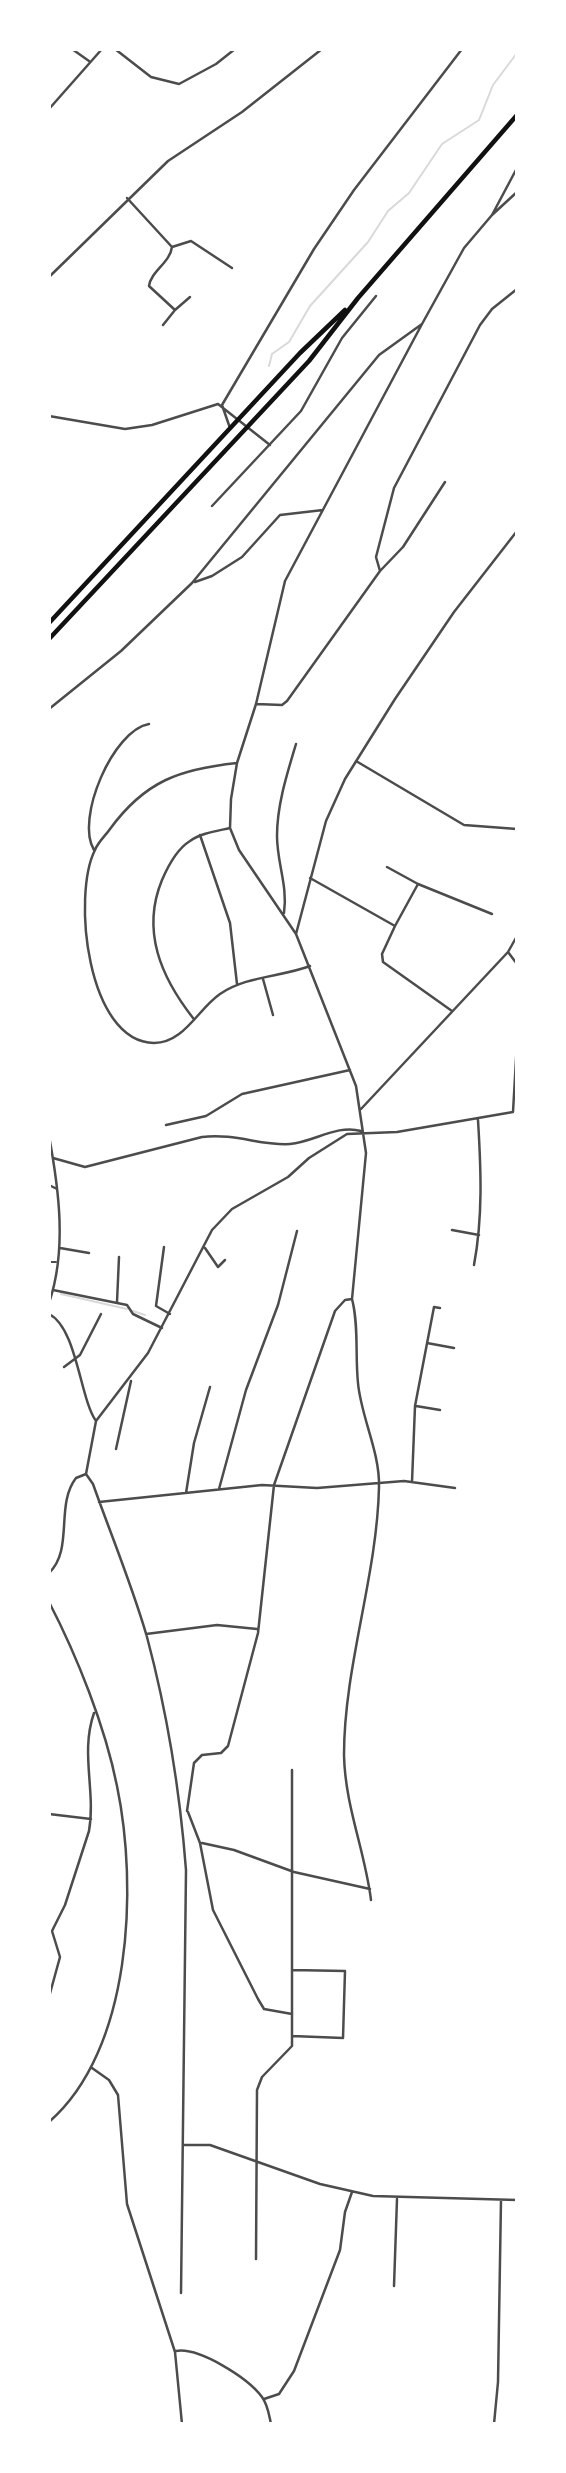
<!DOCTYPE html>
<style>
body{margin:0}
#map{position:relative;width:566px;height:2473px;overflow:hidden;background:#fff;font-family:Overpass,sans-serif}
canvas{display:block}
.frame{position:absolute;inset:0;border:51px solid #fff;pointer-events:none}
</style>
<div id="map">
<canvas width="566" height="2473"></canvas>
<div class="frame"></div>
</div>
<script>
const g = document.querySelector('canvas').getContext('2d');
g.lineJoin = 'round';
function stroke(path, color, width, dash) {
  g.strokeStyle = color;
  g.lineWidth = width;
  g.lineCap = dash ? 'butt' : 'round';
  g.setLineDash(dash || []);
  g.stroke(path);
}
const stream = new Path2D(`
 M 269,366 L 272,354 L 289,342 L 310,306 L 368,242 L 388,211 L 409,193 L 442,144 L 479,120 L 493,85 L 517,53
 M 61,1294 L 127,1309
 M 133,1311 L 145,1315`);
const pedestrian = new Path2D(`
 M 49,1262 L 56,1262`);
const minor = new Path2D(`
 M 72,49 L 89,61
 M 115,49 L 151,77 L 179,84 L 216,64 L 235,49
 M 49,109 L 102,49
 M 127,198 L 172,247 C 170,263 151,271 149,286 L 175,310 L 190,297
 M 492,215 L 517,168
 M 172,247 L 191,241 L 232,268
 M 49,277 L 168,161 L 242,112 L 322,49
 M 163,325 L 175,310
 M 222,405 L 314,249 L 354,190 L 462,49
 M 222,405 L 230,428
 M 49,416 L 125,429 L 152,425 L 218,404 L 270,445
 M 212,506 L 301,411 L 342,338 L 376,296
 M 380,571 L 376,557 L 394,488 L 480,325 L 492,309 L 517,289
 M 195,582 L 212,576 L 242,557 L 280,515 L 323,510
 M 256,704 L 282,705 L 287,701 L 380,571 L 403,547 L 445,482
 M 49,709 L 121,651 L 192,583 L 379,355 L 422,324 L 464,248 L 492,215 L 517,192
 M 356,761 L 464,825 L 517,829
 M 237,763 C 180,769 145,781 110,829 C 106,835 98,842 95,850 C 72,895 87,1042 154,1043 C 184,1043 198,1009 220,994 C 246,976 281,977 310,966
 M 200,835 L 230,923 L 237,984
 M 94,850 C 75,819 113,730 149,724
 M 387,867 L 418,884 L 395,926
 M 310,878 L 395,926 L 382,954 L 383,962 L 452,1011
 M 418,884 L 492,914
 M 284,913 C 288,886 277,863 277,836 C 277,805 287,774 296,744
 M 296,934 L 326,821 L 345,779 L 395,699 L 454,612 L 517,531
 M 508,952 L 517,964
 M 263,979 L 273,1015
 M 193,1018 C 161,977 141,931 162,880 C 168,866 177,849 190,841 C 201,833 217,831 230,828
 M 361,1109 L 508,952 L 517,936
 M 166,1125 L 206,1116 L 242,1094 L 350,1070
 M 49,1136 C 59,1190 67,1250 49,1303
 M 53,1158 L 85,1167 L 202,1137 C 235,1133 262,1146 290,1144 C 314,1142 337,1124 361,1131
 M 49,1185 L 57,1189
 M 452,1230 L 479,1235
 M 164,1247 L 156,1306 L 170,1314
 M 60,1248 L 89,1253
 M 205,1248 L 218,1267 L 225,1260
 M 474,1265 C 483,1217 481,1169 478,1120
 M 53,1290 L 127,1305 L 133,1314 L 162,1328
 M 117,1302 L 119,1257
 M 49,1314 C 77,1328 80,1399 96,1421 L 86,1474
 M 427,1343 L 454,1348
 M 64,1367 L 80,1355 L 101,1314
 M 416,1406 L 440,1410
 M 96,1421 L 148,1353 L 212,1230 L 232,1209 L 288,1177 L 309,1158 L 347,1134 L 397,1132 L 513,1112 L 517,1042
 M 116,1449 L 131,1381
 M 86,1474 L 93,1484 C 111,1535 132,1585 147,1637 C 167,1712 180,1792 186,1870 L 181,2293
 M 412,1482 L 415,1406 L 434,1307 L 440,1308
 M 219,1489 L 246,1390 L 278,1305 L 297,1231
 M 186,1493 L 194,1443 L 210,1387
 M 99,1502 L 262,1485 L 317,1488 L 404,1481 L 455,1488
 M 49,1573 C 74,1549 55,1505 76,1478 L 86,1474
 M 49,1602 C 77,1656 105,1726 117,1786 C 138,1887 132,2050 49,2122
 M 146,1634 L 217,1625 L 257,1629
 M 187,1811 L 194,1763 L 202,1755 L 221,1753 L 228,1746 L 258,1633 L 274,1485 L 335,1311 L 345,1300 L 352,1299
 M 188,1812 L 200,1843 L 213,1910 L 258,1999 L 264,2009 L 292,2014
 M 49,1814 L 91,1819
 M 202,1843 L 234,1850 L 294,1872 L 370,1889
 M 371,1900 C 365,1851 345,1806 344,1755 C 344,1666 377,1577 379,1487 C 380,1452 361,1417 358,1383 C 355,1355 359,1326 352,1299 L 366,1153 L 356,1086 L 296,934 L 239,850 L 230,828 L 231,799 L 237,763 L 256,704 L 285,581 L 422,324
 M 52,1931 L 65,1905 L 89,1831 C 96,1791 80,1753 94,1713
 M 49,1997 L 60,1957 L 52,1931
 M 292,2036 L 343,2038 L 345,1971 L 292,1970
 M 92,2068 L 109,2080 L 118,2095 L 127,2204 L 175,2352 L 182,2424
 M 184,2145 L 210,2145 L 320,2184 L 373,2196 L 517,2200
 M 256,2259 L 257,2090 L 262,2077 L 292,2046 L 292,1770
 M 394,2286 L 397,2199
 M 176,2351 C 199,2347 248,2378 262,2397 C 268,2405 269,2415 271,2424
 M 264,2399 L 279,2394 L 294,2371 L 340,2250 L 345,2212 L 352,2192
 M 494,2424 L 498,2382 L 501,2200`);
const primary = new Path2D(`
 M 49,623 L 300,353 L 345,310
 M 49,639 L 309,361 L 358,298 L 517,115`);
stroke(stream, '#d9d9d9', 2);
stroke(pedestrian, '#4c4c4c', 2);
stroke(minor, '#4c4c4c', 2.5);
stroke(primary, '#111', 4.5);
</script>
